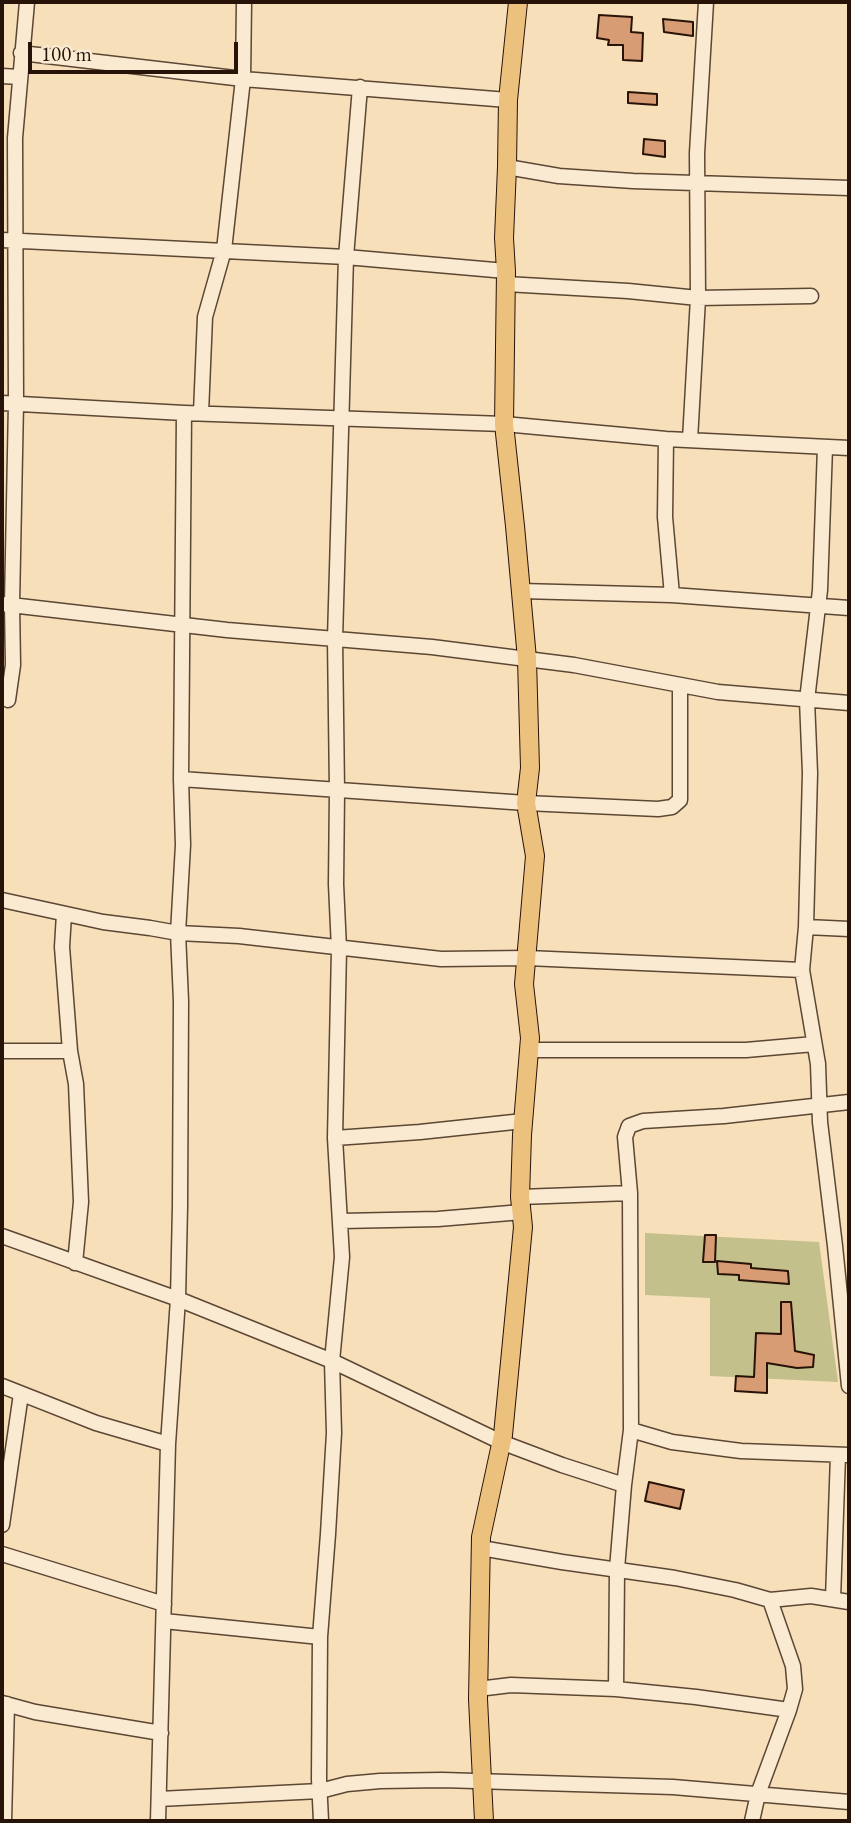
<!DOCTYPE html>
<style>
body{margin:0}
#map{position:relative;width:851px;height:1823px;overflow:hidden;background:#f7dfba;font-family:"EB Garamond",serif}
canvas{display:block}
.frame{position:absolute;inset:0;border:4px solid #281308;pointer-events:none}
.scale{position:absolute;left:28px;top:42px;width:210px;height:32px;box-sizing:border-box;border:4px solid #281308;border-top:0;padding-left:9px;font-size:21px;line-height:24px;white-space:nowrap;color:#281308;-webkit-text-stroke:5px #faead2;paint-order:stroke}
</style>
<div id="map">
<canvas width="851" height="1823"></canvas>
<div class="frame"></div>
<div class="scale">100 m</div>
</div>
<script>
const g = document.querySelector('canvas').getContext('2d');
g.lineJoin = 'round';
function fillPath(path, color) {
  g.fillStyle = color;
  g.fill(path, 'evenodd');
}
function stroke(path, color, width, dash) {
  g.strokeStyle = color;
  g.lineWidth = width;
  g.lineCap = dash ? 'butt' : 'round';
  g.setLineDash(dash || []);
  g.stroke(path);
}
const green = new Path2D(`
 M 645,1233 L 819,1242 L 838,1382 L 710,1376 L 710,1298 L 645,1295 Z`);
const building = new Path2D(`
 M 599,15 L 632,17 L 631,32 L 643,33 L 642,61 L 623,60 L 623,45 L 608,45 L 609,40 L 597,38 Z
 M 663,19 L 693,22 L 693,36 L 664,32 Z
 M 628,92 L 657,94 L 657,105 L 628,103 Z
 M 644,139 L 665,141 L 665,157 L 643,154 Z
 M 705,1235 L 716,1235 L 715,1262 L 703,1262 Z
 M 717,1261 L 751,1264 L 751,1268 L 788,1271 L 789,1284 L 739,1280 L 739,1275 L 718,1274 Z
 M 781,1302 L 791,1302 L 795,1351 L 814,1355 L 813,1367 L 797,1368 L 767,1363 L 767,1393 L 735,1391 L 736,1376 L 754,1377 L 756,1333 L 781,1334 Z
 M 649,1482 L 684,1490 L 680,1509 L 645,1501 Z`);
const minor = new Path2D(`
 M 21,53 L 243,79 L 508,100
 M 2,76 L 19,77
 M 507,167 L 559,176 L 633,181 L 849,188
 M 2,240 L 346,257 L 506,271
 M 506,284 L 628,291 L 698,298 L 811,296
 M 2,403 L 184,413 L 504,424 L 666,439 L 849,448
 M 201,413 L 205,317 L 224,250 L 243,79 L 244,2
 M 666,439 L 665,517 L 672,595
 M 690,440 L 698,298 L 697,153 L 706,2
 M 825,447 L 820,590 L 807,700 L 810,773 L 806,927 L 802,970 L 818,1064 L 820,1122 L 835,1246 L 849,1386
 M 521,591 L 672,595 L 849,608
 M 2,604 L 227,630 L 432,647 L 574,665 L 718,692 L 849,703
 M 8,700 L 13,665 L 12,604 L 16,403 L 15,138 L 27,2
 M 181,779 L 526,803 L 658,809 L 672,807 L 680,800 L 680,685
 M 2,900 L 103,922 L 150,928 L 178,933 L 239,936 L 441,959 L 527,958 L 802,970
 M 64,914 L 62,947 L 70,1051 L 76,1084 L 81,1202 L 75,1263
 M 806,927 L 849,929
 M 529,1050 L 746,1050 L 814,1044
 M 2,1051 L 70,1051
 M 335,1138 L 420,1132 L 523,1121
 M 520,1197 L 630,1193
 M 341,1221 L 438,1219 L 522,1212
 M 2,1236 L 178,1299 L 332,1361 L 501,1442 L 562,1465 L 624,1485
 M 2,1386 L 96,1423 L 168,1444
 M 631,1430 L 672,1442 L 741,1451 L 849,1455
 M 2,1525 L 21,1394
 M 481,1548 L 562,1562 L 675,1578 L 735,1590 L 770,1600 L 811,1596 L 849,1602
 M 2,1554 L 164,1604
 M 833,1599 L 838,1455
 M 164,1621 L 320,1637
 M 478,1689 L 511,1685 L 616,1689 L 696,1697 L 789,1710
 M 616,1689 L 617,1569 L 624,1485 L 631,1430 L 630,1193 L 625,1137 L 629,1126 L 643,1121 L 724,1116 L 849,1102
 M 2,1703 L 35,1712 L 161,1733
 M 159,1799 L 320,1791 L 347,1784 L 380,1781 L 442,1780 L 673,1787 L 849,1802
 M 4,1821 L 7,1704
 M 158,1821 L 168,1444 L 178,1299 L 180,1206 L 181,1001 L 178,933 L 183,845 L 181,779 L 184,413
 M 321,1821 L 319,1779 L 320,1637 L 328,1534 L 334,1433 L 332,1361 L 342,1257 L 335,1138 L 339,949 L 336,884 L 337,791 L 335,639 L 346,257 L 360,87
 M 752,1821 L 758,1794 L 789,1710 L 795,1689 L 793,1666 L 770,1600`);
const major = new Path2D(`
 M 484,1821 L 478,1699 L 481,1537 L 503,1435 L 523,1227 L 520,1197 L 522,1135 L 530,1038 L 524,984 L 535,856 L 526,803 L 530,768 L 527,659 L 515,526 L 504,424 L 506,271 L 504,238 L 507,167 L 508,100 L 518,2`);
fillPath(green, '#c3c08b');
fillPath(building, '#d79c74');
stroke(building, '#281308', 2);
stroke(minor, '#5c4634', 17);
stroke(major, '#281308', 20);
stroke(minor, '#faead2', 14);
stroke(major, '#ecc07d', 18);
</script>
